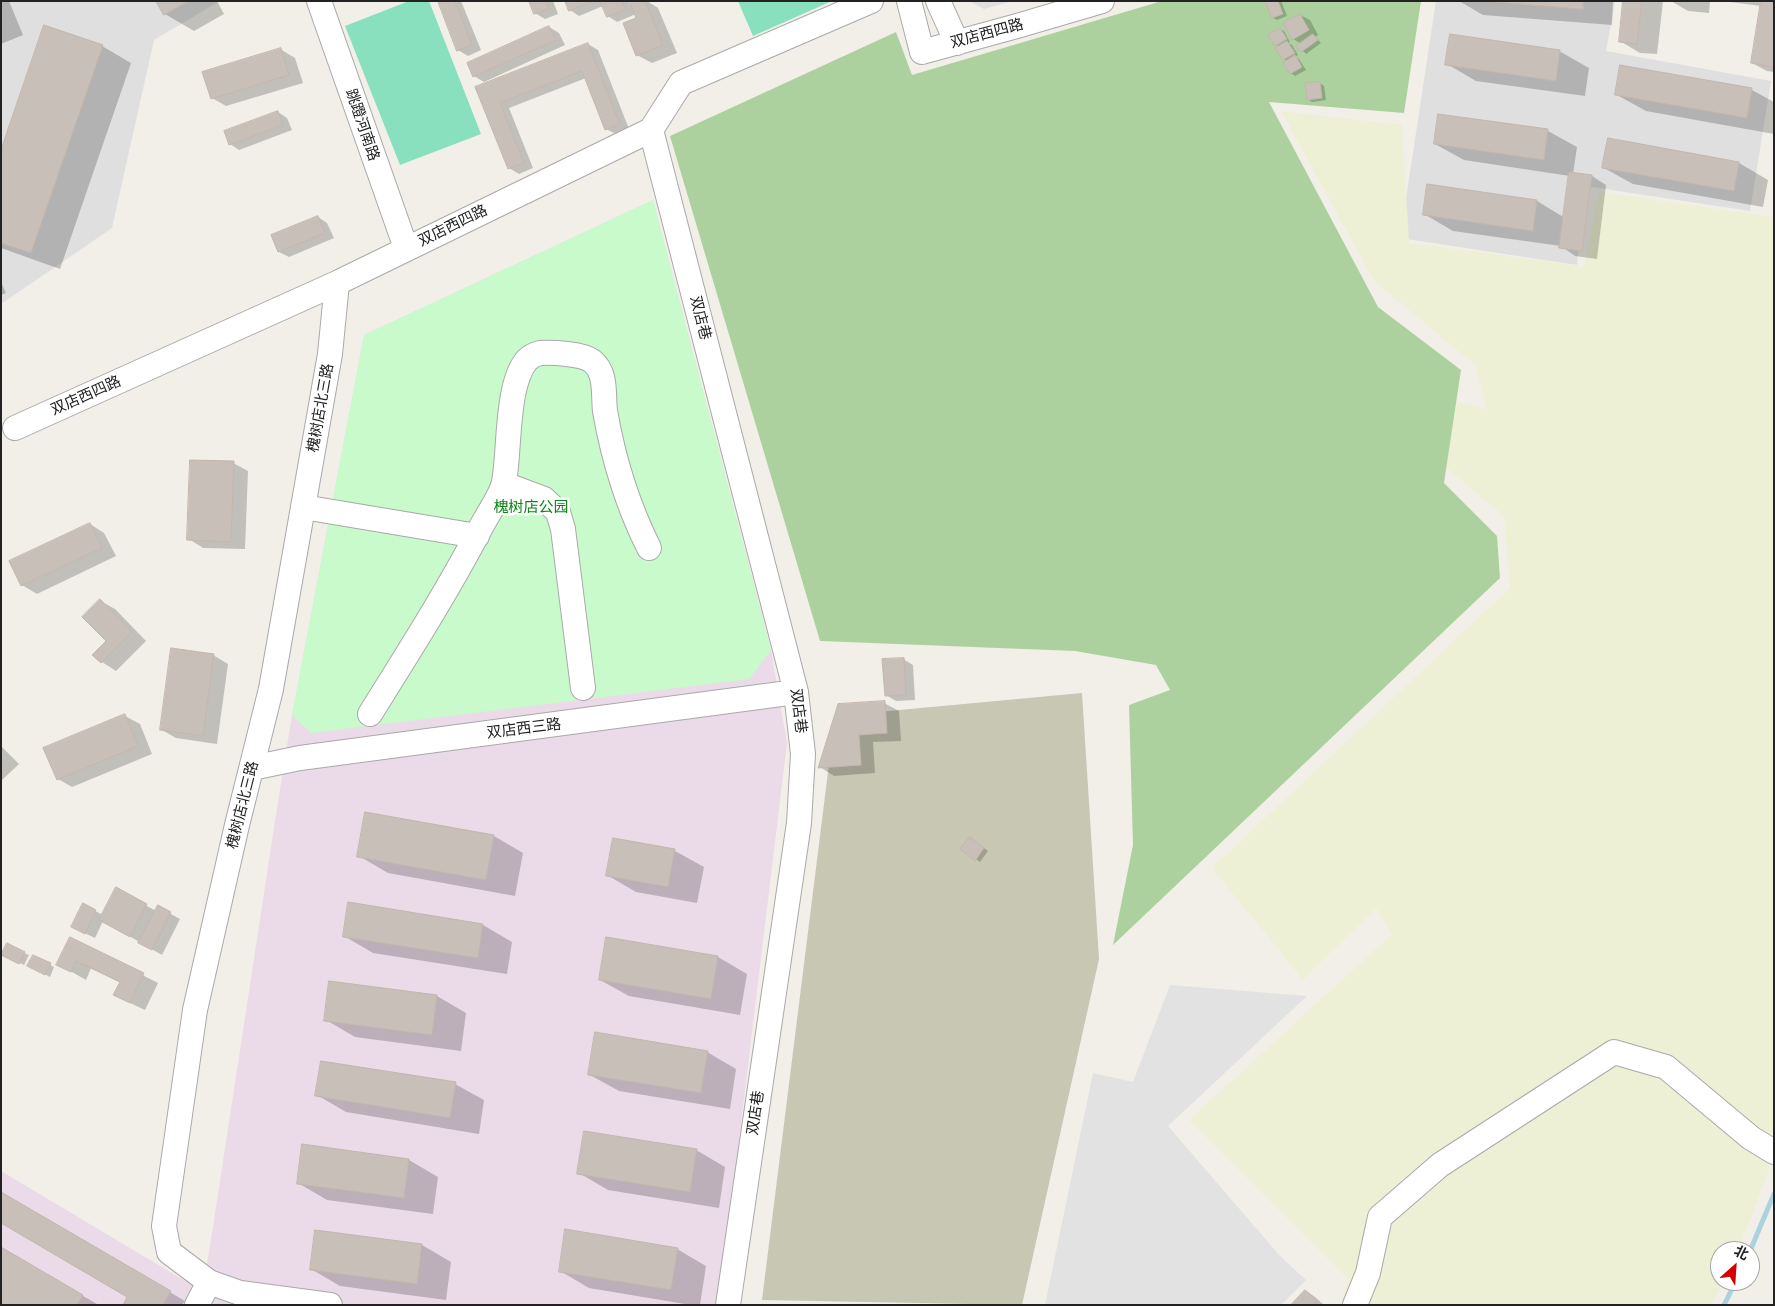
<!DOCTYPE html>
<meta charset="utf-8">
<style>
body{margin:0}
#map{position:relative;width:1775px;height:1306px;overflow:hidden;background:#f2efe9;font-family:"Fira Sans","Noto Sans SC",sans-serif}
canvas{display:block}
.frame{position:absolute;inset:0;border:2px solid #222;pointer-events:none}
.north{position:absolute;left:1710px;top:1241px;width:50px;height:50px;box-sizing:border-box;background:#fff;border:1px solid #a7a7a7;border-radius:50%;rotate:26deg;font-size:14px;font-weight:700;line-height:20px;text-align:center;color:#222}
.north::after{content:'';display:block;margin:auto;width:18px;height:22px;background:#d40000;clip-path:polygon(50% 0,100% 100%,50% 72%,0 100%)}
</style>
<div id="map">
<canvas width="1775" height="1306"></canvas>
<div class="frame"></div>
<div class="north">北</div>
</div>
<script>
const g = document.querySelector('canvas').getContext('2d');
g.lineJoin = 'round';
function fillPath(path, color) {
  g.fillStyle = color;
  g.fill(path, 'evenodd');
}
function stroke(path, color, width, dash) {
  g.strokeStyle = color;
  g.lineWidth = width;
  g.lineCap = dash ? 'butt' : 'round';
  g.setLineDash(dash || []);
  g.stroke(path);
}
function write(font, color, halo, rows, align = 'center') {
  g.font = font + ' "Fira Sans","Noto Sans SC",sans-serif';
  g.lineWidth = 5;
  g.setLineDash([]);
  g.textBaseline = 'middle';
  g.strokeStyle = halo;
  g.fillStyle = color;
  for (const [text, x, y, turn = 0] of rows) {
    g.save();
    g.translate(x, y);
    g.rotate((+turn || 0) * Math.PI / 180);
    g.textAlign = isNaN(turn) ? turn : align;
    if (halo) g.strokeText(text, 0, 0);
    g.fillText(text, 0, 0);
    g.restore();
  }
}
const residential = new Path2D(`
 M 1,1 L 220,1 L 154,40 L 112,228 L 1,304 Z
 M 969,1 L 1013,1 L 984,9 Z
 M 1436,1 L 1615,1 L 1606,51 L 1771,81 L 1750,211 L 1585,186 L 1577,265 L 1400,238 Z`);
const industrial = new Path2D(`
 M 653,200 L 771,650 L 787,743 L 719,1305 L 200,1305 L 213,1227 L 277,808 L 292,715 L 364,335 Z
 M 1,1171 L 197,1288 L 187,1305 L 1,1305 Z`);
const construction = new Path2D(`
 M 1082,693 L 1099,959 L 1022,1305 L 762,1300 L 835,716 Z`);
const farmland = new Path2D(`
 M 1281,111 L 1402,125 L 1409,243 L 1584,266 L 1599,192 L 1774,217 L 1774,1157 L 1738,1251 L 1720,1251 L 1720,1281 L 1723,1281 L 1711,1305 L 1340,1305 L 1349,1280 L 1189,1120 L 1392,934 L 1376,908 L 1303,980 L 1212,868 L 1510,588 L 1504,516 L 1444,466 L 1457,402 L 1487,409 L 1475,365 L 1374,281 Z`);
const forest = new Path2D(`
 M 1162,1 L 1421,1 L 1404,113 L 1269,102 L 1378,307 L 1461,370 L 1444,483 L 1497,536 L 1500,578 L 1113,945 L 1133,845 L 1129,705 L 1170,690 L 1156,665 L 1075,651 L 820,641 L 670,136 L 896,32 L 912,75 Z`);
const park = new Path2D(`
 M 653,200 L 771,650 L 749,679 L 311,733 L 292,715 L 364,335 Z`);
const pitch = new Path2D(`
 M 409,1 L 429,1 L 481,134 L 400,165 L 345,26 Z
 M 738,1 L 832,1 L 753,36 Z`);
const parking = new Path2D(`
 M 1170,985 L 1307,996 L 1168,1126 L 1280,1256 L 1306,1280 L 1281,1305 L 1045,1305 L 1093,1073 L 1133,1082 Z`);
const shadow = new Path2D(`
 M 1,1 L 9,1 L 23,35 L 1,44 Z
 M 158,1 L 217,1 L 224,14 L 194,31 L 165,14 Z
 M 439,1 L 461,1 L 481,50 L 468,56 L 458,50 Z
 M 531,1 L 553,1 L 558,14 L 545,19 L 535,13 Z
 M 566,1 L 629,1 L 630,5 L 639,1 L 647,1 L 658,8 L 677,53 L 652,63 L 637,55 L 638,18 L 636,14 L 617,22 L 608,16 L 603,6 L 579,16 L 570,10 Z
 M 1266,1 L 1281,1 L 1287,16 L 1277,20 L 1273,18 Z
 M 1459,1 L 1613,1 L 1612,25 L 1483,15 Z
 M 1625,1 L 1663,1 L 1657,54 L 1640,53 L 1620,41 Z
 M 1671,1 L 1710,1 L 1709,13 L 1688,11 Z
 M 1722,1 L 1774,1 L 1774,72 L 1767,71 L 1752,63 L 1761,6 Z
 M 1300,15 L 1310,20 L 1318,35 L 1315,37 L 1321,43 L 1306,54 L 1298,46 L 1302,44 L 1293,39 Z
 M 549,27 L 559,33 L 565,45 L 484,82 L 474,76 Z
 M 1280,29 L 1284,31 L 1290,42 L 1288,43 L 1292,45 L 1298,55 L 1295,57 L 1299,59 L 1306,70 L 1295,76 L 1291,73 L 1287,61 L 1284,59 L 1280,47 L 1276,45 L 1270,35 Z
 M 588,44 L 598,50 L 629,129 L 616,134 L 606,129 L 586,78 L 509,108 L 533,168 L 519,174 L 509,168 L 477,88 Z
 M 102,46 L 131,63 L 60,269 L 1,248 L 1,153 Z
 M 280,49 L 295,58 L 303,83 L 226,106 L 212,98 Z
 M 1559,51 L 1589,68 L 1585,96 L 1476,81 L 1447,64 Z
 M 1320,83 L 1324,86 L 1326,100 L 1312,102 L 1308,99 Z
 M 1752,90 L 1774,102 L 1774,134 L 1646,111 L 1617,95 Z
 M 278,112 L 287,118 L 292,130 L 239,150 L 230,144 Z
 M 1439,115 L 1548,131 L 1577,147 L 1573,174 L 1592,176 L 1606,185 L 1597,259 L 1575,256 L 1561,246 L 1453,231 L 1424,214 L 1537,201 L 1565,218 L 1570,176 L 1464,160 L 1435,144 Z
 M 1739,163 L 1768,180 L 1763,207 L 1633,184 L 1604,168 Z
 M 318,217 L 327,223 L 334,238 L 289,257 L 279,252 L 273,236 Z
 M 1,282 L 6,293 L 1,295 Z
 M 233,463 L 248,471 L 245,549 L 203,548 L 189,539 Z
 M 90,524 L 104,533 L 116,556 L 37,594 L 22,585 L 11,562 Z
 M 100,601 L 115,609 L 146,641 L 116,671 L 102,662 L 108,641 Z
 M 213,655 L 228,664 L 217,744 L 176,738 L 162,730 Z
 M 903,659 L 913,665 L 915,700 L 896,701 L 886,695 Z
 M 884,703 L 899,711 L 901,741 L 873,742 L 875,773 L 834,776 L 820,767 Z
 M 125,716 L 140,724 L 152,754 L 72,787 L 58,779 Z
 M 1,746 L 19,764 L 1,781 Z
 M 494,836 L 523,853 L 515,896 L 388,873 L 359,856 Z
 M 614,840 L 675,851 L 704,867 L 697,903 L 636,892 L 607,875 Z
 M 974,841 L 988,851 L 980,862 L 976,859 Z
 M 116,889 L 156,911 L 158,907 L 180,919 L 162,955 L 103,921 L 95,938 L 82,932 L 83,905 L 103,915 Z
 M 483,925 L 512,942 L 507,974 L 373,953 L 344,936 Z
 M 70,938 L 158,983 L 145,1010 L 130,1003 L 121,983 L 91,968 L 86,980 L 58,964 Z
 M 607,939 L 718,957 L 747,974 L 740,1015 L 629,996 L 600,980 Z
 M 24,953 L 29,955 L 24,965 L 7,957 Z
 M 33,956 L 54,967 L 50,977 L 33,968 Z
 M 437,996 L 466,1013 L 461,1051 L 355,1037 L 326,1020 Z
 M 707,1052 L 736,1069 L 730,1109 L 619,1091 L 590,1075 Z
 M 455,1084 L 484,1100 L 479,1134 L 346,1112 L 317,1095 Z
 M 303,1146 L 409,1160 L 438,1177 L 433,1214 L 327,1200 L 298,1183 Z
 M 696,1150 L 725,1167 L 719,1208 L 608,1190 L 579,1173 Z
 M 1,1193 L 185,1301 L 182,1305 L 124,1305 L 129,1296 Z
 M 316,1231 L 422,1245 L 451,1262 L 446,1300 L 340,1286 L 311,1269 Z
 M 1,1249 L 97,1304 L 97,1305 L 1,1305 Z
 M 677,1249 L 706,1266 L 700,1305 L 691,1305 L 589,1288 L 560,1271 Z
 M 1306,1291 L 1315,1297 L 1324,1305 L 1292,1305 Z`);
const stream = new Path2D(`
 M 1750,1251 L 1774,1194
 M 1724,1305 L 1736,1281`);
const building = new Path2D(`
 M 156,1 L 189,1 L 164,15 Z
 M 438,1 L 455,1 L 472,45 L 457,51 Z
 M 529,1 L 546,1 L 549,9 L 534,14 Z
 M 565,1 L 593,1 L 569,11 Z
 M 600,1 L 622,1 L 626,9 L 607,17 Z
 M 635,1 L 645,1 L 663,45 L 636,56 L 623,23 L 636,18 L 630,3 Z
 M 1265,1 L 1278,1 L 1283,14 L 1272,18 Z
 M 1484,1 L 1583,1 L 1583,9 Z
 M 1623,1 L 1642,1 L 1637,44 L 1619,42 Z
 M 1761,1 L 1774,1 L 1774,67 L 1751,63 Z
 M 1300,14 L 1309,30 L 1292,40 L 1283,23 Z
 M 44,25 L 103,45 L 31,253 L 1,243 L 1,150 Z
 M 549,26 L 556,40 L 473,77 L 467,63 Z
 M 1280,28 L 1287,39 L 1275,46 L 1268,35 Z
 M 1313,34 L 1318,40 L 1301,52 L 1296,46 Z
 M 1450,34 L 1560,50 L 1556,81 L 1445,65 Z
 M 1287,41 L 1295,53 L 1283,60 L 1275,48 Z
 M 588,43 L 620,124 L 605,130 L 582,71 L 500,103 L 524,163 L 508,169 L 475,87 Z
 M 281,48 L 289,75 L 211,99 L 202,72 Z
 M 1295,55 L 1302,67 L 1290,74 L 1283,63 Z
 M 1620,65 L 1752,88 L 1747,118 L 1615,95 Z
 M 1320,82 L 1322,98 L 1307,100 L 1305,83 Z
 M 278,111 L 283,125 L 229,145 L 224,131 Z
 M 1438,114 L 1548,129 L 1544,160 L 1434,144 Z
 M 1608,138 L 1739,162 L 1734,191 L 1602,168 Z
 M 1569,172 L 1592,175 L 1582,251 L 1559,248 Z
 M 1427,184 L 1537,200 L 1533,231 L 1423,215 Z
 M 318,216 L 325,233 L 278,252 L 271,235 Z
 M 190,460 L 234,461 L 231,542 L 187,540 Z
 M 90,523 L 102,548 L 21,586 L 9,561 Z
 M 100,599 L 132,632 L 101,663 L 92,655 L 106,641 L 82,617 Z
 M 171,648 L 214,654 L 203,736 L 160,730 Z
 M 904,658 L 906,695 L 885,696 L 882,659 Z
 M 885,701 L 887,733 L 859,735 L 861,765 L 818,768 L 838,704 Z
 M 125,714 L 138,746 L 57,780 L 43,748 Z
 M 365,812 L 494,835 L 486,880 L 357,857 Z
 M 970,837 L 984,848 L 975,861 L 960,849 Z
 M 613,838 L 675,849 L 668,887 L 606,876 Z
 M 116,887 L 147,904 L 130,937 L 99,920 Z
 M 348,902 L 483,924 L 478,958 L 343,937 Z
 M 83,903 L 96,910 L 85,934 L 71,927 Z
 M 158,905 L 171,912 L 152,950 L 138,943 Z
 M 70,937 L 144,973 L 130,1003 L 113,995 L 120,982 L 76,961 L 71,972 L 56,965 Z
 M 606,937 L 718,956 L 711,999 L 599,980 Z
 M 7,943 L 25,952 L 19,964 L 1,955 Z
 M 33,955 L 51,963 L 45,975 L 27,966 Z
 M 329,981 L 437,995 L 432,1035 L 324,1021 Z
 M 595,1032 L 708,1051 L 701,1093 L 588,1075 Z
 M 321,1061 L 456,1082 L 450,1118 L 315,1096 Z
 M 584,1131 L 697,1149 L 690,1192 L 577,1174 Z
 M 302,1144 L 409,1159 L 404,1198 L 297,1184 Z
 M 1,1192 L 171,1291 L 163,1305 L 123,1305 L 127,1297 L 1,1223 Z
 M 565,1229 L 678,1248 L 671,1290 L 559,1272 Z
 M 315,1230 L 422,1244 L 417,1284 L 310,1270 Z
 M 1,1247 L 83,1295 L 77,1305 L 1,1305 Z
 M 1305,1290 L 1317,1300 L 1313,1305 L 1291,1305 Z`);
const minor = new Path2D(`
 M 319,1 L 406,248
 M 909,1 L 922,52 L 1017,26 L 1102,1
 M 938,1 L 957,43
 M 651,130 L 796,692 L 803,754 L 799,823 L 728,1305
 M 15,428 L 337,283 L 651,130 L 681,83 L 871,1
 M 504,484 L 544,499 L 558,512 L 563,529 L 583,688
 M 303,507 L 477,536
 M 370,714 C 408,653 447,592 480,529 C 486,517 502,494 504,482 C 510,449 506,384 527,360 C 530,357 536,354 540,353 C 552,352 583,354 592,361 C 607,373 603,394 605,411 C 613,457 628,506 649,548
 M 252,768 L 300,758 L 796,692
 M 209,1282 L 240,1293 L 330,1305
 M 197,1305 L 209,1282 L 169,1252 L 164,1226 L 195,1010 L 237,825 L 271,689 L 330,354 L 337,283
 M 1355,1305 L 1368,1273 L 1380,1217 L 1440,1165 L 1614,1052 L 1666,1067 L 1751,1138 L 1774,1152`);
const streetNames = [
 ["双店西四路",987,34,-15],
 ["跳蹬河南路",362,125,71],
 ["双店西四路",453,226,-26],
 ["双店巷",700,318,76],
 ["双店西四路",86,396,-24],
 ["槐树店北三路",321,408,-80],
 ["双店巷",798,711,83],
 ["双店西三路",524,729,-7],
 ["槐树店北三路",243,805,-76],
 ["双店巷",756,1113,-82]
];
const parkNames = [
 ["槐树店公园",531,508]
];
fillPath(residential, '#e0dfdf');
fillPath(industrial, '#ebdbe8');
fillPath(construction, '#c7c7b4');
fillPath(farmland, '#eef0d5');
fillPath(forest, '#add19e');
fillPath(park, '#c8facc');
fillPath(pitch, '#88e0be');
fillPath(parking, '#e2e2e2');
fillPath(shadow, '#0003');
stroke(stream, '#aad3df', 5);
fillPath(building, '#c7bfb8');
stroke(building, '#c4b6ab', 1);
stroke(minor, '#a9a9a9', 26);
stroke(minor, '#fff', 24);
write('15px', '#222', '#fff', streetNames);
write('15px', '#0c8416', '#fff', parkNames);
</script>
